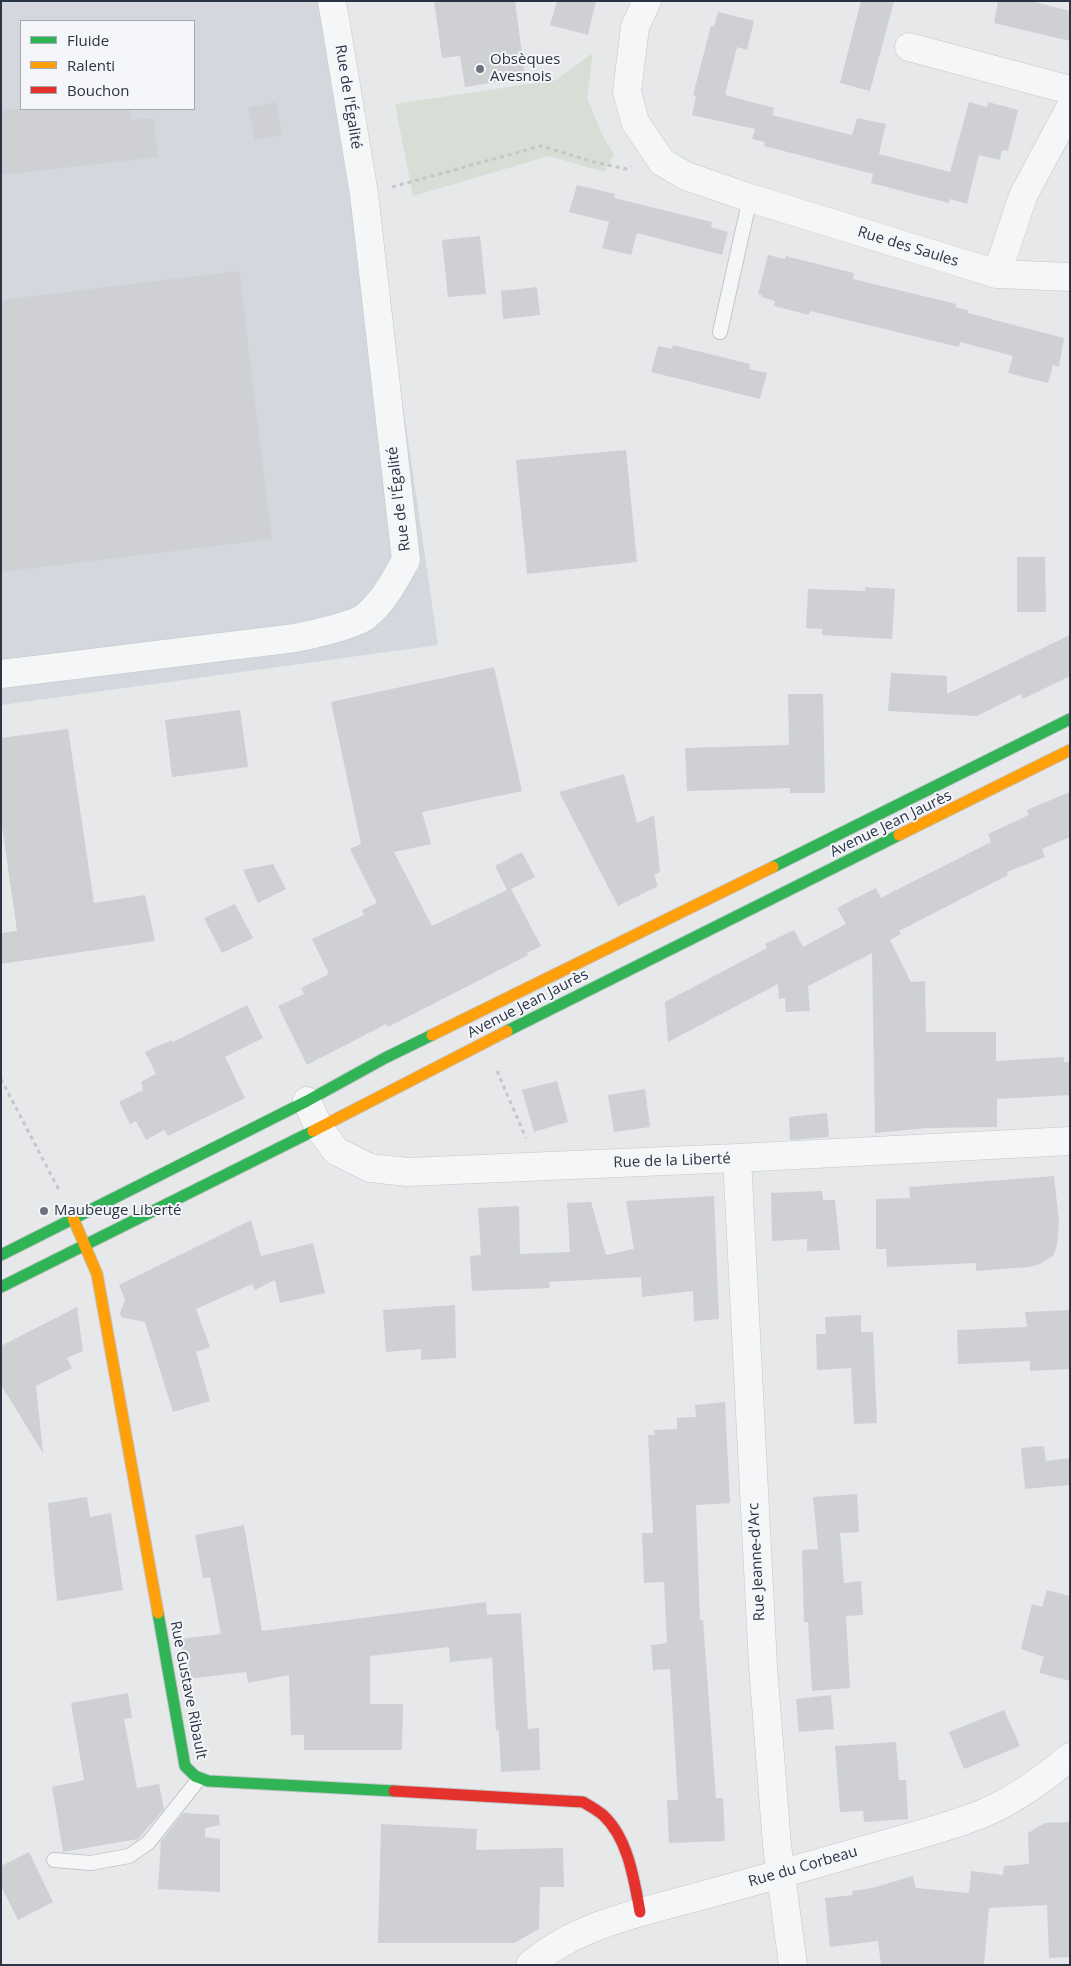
<!DOCTYPE html>
<meta charset="utf-8">
<style>
body{margin:0}
#map{position:relative;width:1071px;height:1966px;overflow:hidden;background:#e6e8ea;font-family:"Open Sans",sans-serif}
canvas{display:block}
.frame{position:absolute;inset:0;border:2px solid #2b3445;pointer-events:none}
.legend{position:absolute;left:20px;top:20px;width:175px;height:90px;box-sizing:border-box;background:#f4f6f9;border:1px solid #a4a8b1;margin:0;padding:6px 9px;list-style:none;font-size:15px;color:#2b3445}
.legend li{display:flex;align-items:center;gap:10px;height:25px}
.legend b{width:25px;border:1px solid #a4a8b1}
</style>
<div id="map">
<canvas width="1071" height="1966"></canvas>
<div class="frame"></div>
<ul class="legend">
<li><b style="height:6px;background:#30b455"></b>Fluide</li>
<li><b style="height:6px;background:#ff9f0a"></b>Ralenti</li>
<li><b style="height:6px;background:#e5322d"></b>Bouchon</li>
</ul>
</div>
<script>
const g = document.querySelector('canvas').getContext('2d');
g.lineJoin = 'round';
function fillPath(path, color) {
  g.fillStyle = color;
  g.fill(path, 'evenodd');
}
function stroke(path, color, width, dash) {
  g.strokeStyle = color;
  g.lineWidth = width;
  g.lineCap = dash ? 'butt' : 'round';
  g.setLineDash(dash || []);
  g.stroke(path);
}
function write(font, color, halo, rows, align = 'center') {
  g.font = font + ' "Open Sans",sans-serif';
  g.lineWidth = 4;
  g.setLineDash([]);
  g.textBaseline = 'middle';
  g.strokeStyle = halo;
  g.fillStyle = color;
  for (const [text, x, y, turn = 0] of rows) {
    g.save();
    g.translate(x, y);
    g.rotate((+turn || 0) * Math.PI / 180);
    g.textAlign = isNaN(turn) ? turn : align;
    if (halo) g.strokeText(text, 0, 0);
    g.fillText(text, 0, 0);
    g.restore();
  }
}
const built = new Path2D(`
 M 1,1 L 344,1 L 438,645 L 1,705 ZM 21,21 L 194,21 L 194,109 L 21,109 Z`);
const green = new Path2D(`
 M 593,53 L 587,98 L 602,134 L 614,155 L 604,172 L 549,156 L 413,196 L 395,104 L 556,80 Z`);
const building = new Path2D(`
 M 434,1 L 515,1 L 525,77 L 465,87 L 460,56 L 442,58 Z
 M 557,1 L 596,1 L 588,35 L 550,25 Z
 M 861,1 L 894,1 L 870,91 L 840,83 Z
 M 998,1 L 1031,1 L 1070,11 L 1070,41 L 994,23 Z
 M 718,12 L 754,21 L 747,50 L 737,47 L 725,95 L 774,108 L 772,115 L 852,135 L 857,118 L 886,124 L 879,154 L 950,172 L 969,102 L 987,107 L 988,102 L 1018,110 L 1008,151 L 1002,150 L 1000,160 L 979,155 L 967,204 L 950,199 L 949,203 L 871,183 L 873,174 L 764,146 L 765,142 L 752,139 L 755,129 L 692,115 L 696,96 L 693,95 L 711,26 L 714,26 Z
 M 276,102 L 282,135 L 255,140 L 248,108 Z
 M 1,109 L 130,109 L 131,120 L 154,118 L 158,157 L 1,175 Z
 M 577,185 L 615,194 L 614,198 L 712,222 L 711,227 L 728,232 L 722,255 L 637,233 L 631,255 L 602,248 L 609,222 L 569,212 Z
 M 480,236 L 486,294 L 448,297 L 442,240 Z
 M 768,255 L 785,259 L 786,256 L 854,273 L 853,279 L 956,304 L 955,307 L 968,310 L 968,313 L 1064,338 L 1059,367 L 1053,365 L 1048,383 L 1008,373 L 1013,356 L 960,342 L 959,347 L 810,311 L 809,315 L 774,306 L 775,301 L 761,297 L 762,295 L 758,294 Z
 M 239,271 L 272,539 L 1,572 L 1,300 Z
 M 537,287 L 540,315 L 503,319 L 501,291 Z
 M 673,345 L 750,364 L 749,369 L 767,373 L 760,399 L 651,372 L 658,346 L 672,349 Z
 M 626,450 L 637,562 L 527,574 L 516,460 Z
 M 1017,557 L 1045,557 L 1046,612 L 1017,612 Z
 M 865,587 L 895,589 L 892,639 L 822,635 L 822,629 L 806,628 L 808,589 L 865,591 Z
 M 1070,635 L 1070,676 L 1023,699 L 1021,694 L 977,716 L 888,711 L 891,673 L 947,676 L 947,694 Z
 M 494,667 L 522,791 L 422,812 L 431,844 L 394,852 L 432,926 L 507,890 L 495,866 L 522,852 L 535,877 L 511,889 L 541,946 L 527,953 L 528,955 L 507,966 L 388,1027 L 386,1024 L 307,1065 L 278,1006 L 304,994 L 301,988 L 329,974 L 312,939 L 364,915 L 362,910 L 377,903 L 350,849 L 361,844 L 331,702 Z
 M 788,694 L 823,694 L 825,793 L 790,793 L 790,788 L 687,791 L 685,748 L 789,745 Z
 M 240,710 L 248,767 L 172,777 L 165,720 Z
 M 68,729 L 94,903 L 145,895 L 155,941 L 1,964 L 1,933 L 17,931 L 1,819 L 1,738 Z
 M 624,774 L 637,823 L 654,815 L 660,872 L 654,875 L 658,886 L 618,906 L 559,792 Z
 M 1070,792 L 1070,837 L 1042,849 L 1045,857 L 1007,872 L 1008,875 L 899,931 L 901,934 L 890,940 L 911,982 L 925,981 L 926,1032 L 996,1032 L 996,1061 L 1064,1057 L 1064,1062 L 1070,1062 L 1070,1095 L 997,1099 L 997,1127 L 927,1128 L 875,1133 L 872,953 L 808,986 L 810,1011 L 786,1012 L 785,998 L 779,999 L 778,984 L 668,1042 L 665,1002 L 767,948 L 765,944 L 794,930 L 803,947 L 846,924 L 837,908 L 876,888 L 881,898 L 916,880 L 991,842 L 988,834 L 1029,815 L 1027,810 Z
 M 273,864 L 286,889 L 258,903 L 243,870 Z
 M 235,904 L 253,938 L 222,953 L 204,918 Z
 M 247,1005 L 263,1038 L 225,1057 L 245,1098 L 168,1136 L 164,1130 L 146,1140 L 136,1121 L 130,1124 L 119,1102 L 143,1090 L 141,1082 L 156,1074 L 145,1052 L 172,1040 L 173,1042 Z
 M 557,1081 L 568,1122 L 534,1132 L 522,1090 Z
 M 645,1089 L 650,1127 L 614,1132 L 608,1095 Z
 M 827,1113 L 829,1137 L 790,1140 L 789,1117 Z
 M 1054,1176 L 1059,1222 L 1057,1245 L 1053,1256 L 1040,1264 L 1029,1267 L 976,1271 L 976,1263 L 887,1267 L 886,1249 L 876,1249 L 876,1199 L 910,1198 L 909,1187 Z
 M 822,1191 L 823,1200 L 835,1200 L 840,1250 L 807,1251 L 807,1239 L 772,1241 L 771,1193 Z
 M 714,1196 L 719,1319 L 694,1321 L 693,1291 L 642,1297 L 641,1277 L 549,1282 L 550,1288 L 472,1291 L 470,1256 L 481,1255 L 478,1208 L 519,1206 L 520,1254 L 570,1252 L 567,1203 L 591,1202 L 606,1255 L 634,1249 L 626,1201 Z
 M 251,1220 L 261,1256 L 313,1243 L 325,1293 L 280,1303 L 275,1280 L 255,1290 L 252,1284 L 196,1309 L 210,1347 L 196,1352 L 210,1401 L 173,1412 L 145,1322 L 121,1317 L 120,1313 L 125,1300 L 119,1285 Z
 M 455,1305 L 456,1358 L 421,1360 L 421,1349 L 386,1352 L 383,1310 Z
 M 77,1307 L 83,1351 L 67,1358 L 72,1368 L 36,1386 L 43,1453 L 1,1385 L 1,1346 Z
 M 1070,1310 L 1070,1369 L 1030,1371 L 1030,1361 L 958,1364 L 957,1330 L 1027,1327 L 1025,1312 Z
 M 861,1315 L 861,1332 L 873,1332 L 877,1423 L 854,1424 L 851,1368 L 817,1370 L 816,1334 L 826,1334 L 825,1317 Z
 M 725,1402 L 730,1503 L 696,1505 L 700,1620 L 703,1620 L 716,1798 L 723,1798 L 725,1841 L 669,1843 L 667,1800 L 678,1800 L 670,1669 L 653,1670 L 651,1645 L 667,1643 L 664,1582 L 644,1583 L 642,1533 L 653,1533 L 648,1435 L 655,1435 L 654,1430 L 677,1429 L 677,1418 L 696,1417 L 695,1405 Z
 M 1044,1446 L 1046,1461 L 1070,1458 L 1070,1485 L 1025,1489 L 1021,1448 Z
 M 857,1494 L 859,1532 L 840,1533 L 844,1583 L 861,1581 L 863,1615 L 846,1616 L 850,1688 L 812,1691 L 808,1622 L 804,1622 L 802,1550 L 818,1549 L 813,1497 Z
 M 87,1497 L 90,1517 L 111,1513 L 123,1590 L 57,1601 L 48,1503 Z
 M 244,1525 L 262,1631 L 486,1602 L 487,1615 L 521,1613 L 528,1729 L 539,1728 L 540,1770 L 501,1772 L 499,1731 L 496,1730 L 492,1658 L 450,1662 L 449,1647 L 370,1656 L 370,1704 L 403,1704 L 402,1750 L 304,1750 L 304,1735 L 291,1735 L 289,1675 L 248,1683 L 246,1672 L 188,1679 L 180,1639 L 221,1634 L 210,1577 L 203,1578 L 195,1535 Z
 M 1047,1590 L 1070,1596 L 1070,1681 L 1039,1673 L 1044,1657 L 1021,1649 L 1032,1604 L 1042,1607 Z
 M 128,1693 L 132,1718 L 124,1719 L 137,1788 L 159,1784 L 164,1809 L 138,1839 L 63,1852 L 52,1787 L 84,1780 L 71,1703 Z
 M 831,1695 L 834,1729 L 799,1732 L 796,1699 Z
 M 1004,1710 L 1020,1746 L 964,1769 L 949,1732 Z
 M 896,1742 L 899,1780 L 906,1780 L 908,1819 L 864,1822 L 863,1811 L 840,1812 L 835,1746 Z
 M 183,1813 L 219,1815 L 220,1825 L 205,1828 L 205,1837 L 220,1839 L 220,1892 L 158,1889 L 161,1841 Z
 M 1070,1822 L 1070,1957 L 1049,1958 L 1047,1905 L 989,1908 L 984,1965 L 881,1965 L 878,1941 L 830,1947 L 825,1898 L 853,1895 L 852,1891 L 872,1888 L 913,1876 L 916,1888 L 969,1893 L 971,1871 L 1003,1875 L 1004,1866 L 1029,1864 L 1028,1833 L 1045,1823 Z
 M 381,1824 L 477,1829 L 476,1850 L 563,1848 L 564,1887 L 540,1887 L 539,1929 L 514,1943 L 378,1943 Z
 M 29,1852 L 53,1902 L 18,1920 L 1,1886 L 1,1866 Z`);
const path = new Path2D(`
 M 392,187 L 541,146 L 594,162 L 626,169 L 631,166
 M 497,1071 L 526,1138
 M 1,1079 L 60,1192`);
const lane = new Path2D(`
 M 720,332 L 750,198
 M 54,1860 L 91,1863 L 129,1856 L 148,1843 L 199,1779`);
const street = new Path2D(`
 M 647,1 L 635,27 L 627,91 L 635,122 L 662,162 L 686,176 L 750,198 L 997,274 L 1070,277
 M 909,47 L 1070,90
 M 997,274 L 1023,196 L 1070,108
 M 1,674 L 295,638 C 311,635 355,625 366,616 C 384,601 395,580 406,560 L 364,194 L 332,1
 M 307,1101 L 319,1128 L 336,1151 L 370,1168 L 408,1172 L 737,1158 L 1070,1141
 M 737,1158 L 763,1666 L 777,1845 L 793,1965
 M 530,1965 C 575,1926 637,1913 693,1898 C 749,1883 805,1867 861,1851 C 902,1839 945,1829 984,1813 C 1015,1800 1045,1778 1070,1757`);
const fast = new Path2D(`
 M 773,867 L 1070,719
 M 507,1031 L 899,835
 M 1,1255 L 307,1101 L 385,1058 L 432,1035
 M 1,1287 L 313,1131
 M 158,1613 L 185,1766 L 195,1776 L 208,1781 L 394,1791`);
const slow = new Path2D(`
 M 899,835 L 1070,750
 M 432,1035 L 773,867
 M 313,1131 L 507,1031
 M 73,1218 L 97,1274 L 158,1613`);
const jam = new Path2D(`
 M 394,1791 L 583,1802 C 590,1806 597,1810 603,1815 C 628,1838 634,1879 640,1912`);
const markers = [
 [480,69,5,"#6c737f"],
 [44,1211,5,"#6c737f"]
];
const poiNames = [
 ["Obsèques",490,60],
 ["Avesnois",490,77],
 ["Maubeuge Liberté",54,1211]
];
const streetNames = [
 ["Rue de l'Égalité",348,97,81],
 ["Rue des Saules",908,247,17],
 ["Rue de l'Égalité",399,499,-97],
 ["Avenue Jean Jaurès",891,824,-26],
 ["Avenue Jean Jaurès",528,1004,-27],
 ["Rue de la Liberté",672,1161,-2],
 ["Rue Jeanne-d'Arc",757,1562,-93],
 ["Rue Gustave Ribault",188,1690,79],
 ["Rue du Corbeau",803,1867,-16]
];
fillPath(built, '#d4d7dd');
fillPath(green, '#d6ded6');
fillPath(building, '#ced0d3');
stroke(lane, '#c4c6c8', 16);
stroke(street, '#c4c6c8', 29);
stroke(fast, '#c4c6c8', 13);
stroke(slow, '#c4c6c8', 13);
stroke(jam, '#c4c6c8', 13);
stroke(path, '#c5c6ca', 3, [4, 4]);
stroke(lane, '#f5f6f7', 14);
stroke(street, '#f5f6f7', 28);
stroke(fast, '#30b455', 11);
stroke(slow, '#ff9f0a', 11);
stroke(jam, '#e5322d', 11);
for (const [x, y, r, color] of markers) {
  const dot = new Path2D();
  dot.arc(x, y, r, 0, 2 * Math.PI);
  g.fillStyle = color;
  g.fill(dot);
  stroke(dot, '#f4f6f9', 2);
}
write('15px', '#2b3445', '#f4f6f9', poiNames, 'left');
write('15px', '#2b3445', '#f4f6f9', streetNames);
</script>
